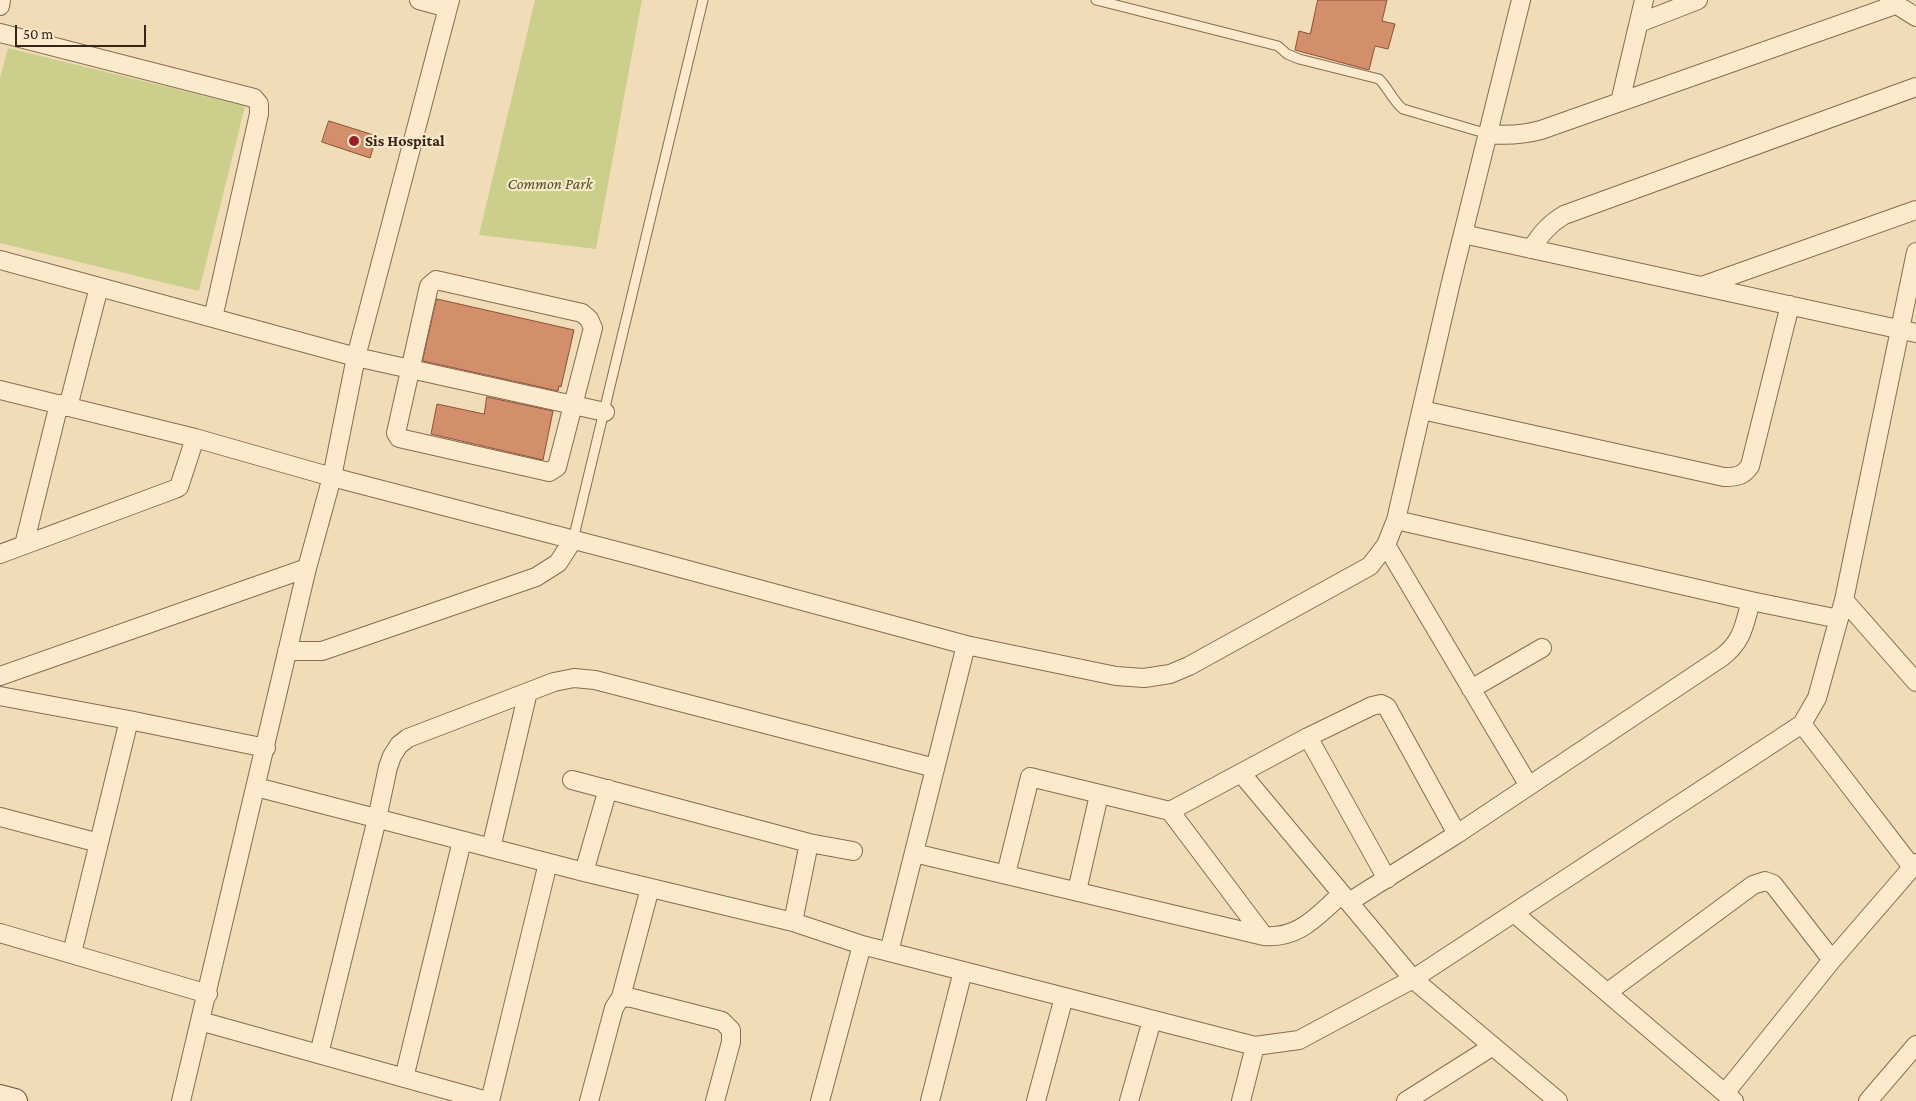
<!DOCTYPE html>
<style>
body{margin:0}
#map{position:relative;width:1916px;height:1101px;overflow:hidden;background:#f1dcb8;font-family:"Crimson Pro",serif}
canvas{display:block}
.scale{position:absolute;left:15px;top:25px;width:131px;height:22px;box-sizing:border-box;border:2px solid #362519;border-top:0;padding-left:6px;font-size:15px;line-height:18px;white-space:nowrap;color:#362519;-webkit-text-stroke:4px #f8e7c8;paint-order:stroke}
</style>
<div id="map">
<canvas width="1916" height="1101"></canvas>
<div class="scale">50 m</div>
</div>
<script>
const g = document.querySelector('canvas').getContext('2d');
g.lineJoin = 'round';
function fillPath(path, color) {
  g.fillStyle = color;
  g.fill(path, 'evenodd');
}
function stroke(path, color, width, dash) {
  g.strokeStyle = color;
  g.lineWidth = width;
  g.lineCap = dash ? 'butt' : 'round';
  g.setLineDash(dash || []);
  g.stroke(path);
}
function write(font, color, halo, rows, align = 'center') {
  g.font = font + ' "Crimson Pro",serif';
  g.lineWidth = 4.5;
  g.setLineDash([]);
  g.textBaseline = 'middle';
  g.strokeStyle = halo;
  g.fillStyle = color;
  for (const [text, x, y, turn = 0] of rows) {
    g.save();
    g.translate(x, y);
    g.rotate((+turn || 0) * Math.PI / 180);
    g.textAlign = isNaN(turn) ? turn : align;
    if (halo) g.strokeText(text, 0, 0);
    g.fillText(text, 0, 0);
    g.restore();
  }
}
const green = new Path2D(`
 M 535,0 L 642,0 L 596,249 L 479,235 Z
 M 8,48 L 245,106 L 199,291 L 0,243 L 0,78 Z`);
const building = new Path2D(`
 M 1318,0 L 1387,0 L 1382,21 L 1395,24 L 1388,49 L 1375,46 L 1369,70 L 1295,50 L 1299,31 L 1310,34 Z
 M 329,121 L 377,136 L 370,158 L 322,142 Z
 M 437,299 L 574,330 L 561,387 L 559,386 L 558,391 L 423,361 Z
 M 487,397 L 553,411 L 543,460 L 431,434 L 437,404 L 484,414 Z`);
const lane = new Path2D(`
 M 1096,0 L 1278,46 L 1287,54 L 1299,59 L 1379,79 C 1389,89 1393,101 1403,109 L 1488,134
 M 573,540 L 703,0`);
const street = new Path2D(`
 M 419,0 L 448,8
 M 1889,0 L 1916,17
 M 0,6 L 1,0
 M 1639,23 L 1698,0
 M 0,33 L 254,98 L 259,104 L 259,114 L 213,318
 M 1620,102 L 1644,0
 M 1488,134 C 1507,136 1522,135 1541,130 L 1895,5
 M 1463,234 L 1916,333
 M 1531,249 C 1541,234 1549,224 1564,215 L 1916,87
 M 0,260 L 356,357 L 605,412
 M 436,280 L 582,313 L 589,319 L 593,328 L 557,467 L 549,472 L 399,438 L 396,433 L 429,286 Z
 M 1702,286 L 1916,210
 M 0,390 L 195,438 L 332,477 L 636,556 L 966,645 L 1116,676 L 1144,678 L 1170,674 L 1189,666 L 1370,566 L 1386,545 L 1396,520 L 1451,282 L 1521,0
 M 68,407 L 99,287
 M 1422,410 L 1724,477 C 1737,477 1743,476 1750,466 L 1790,305
 M 1396,520 L 1751,601 L 1839,619
 M 24,545 L 59,404
 M 1386,545 L 1529,786
 M 0,554 L 175,489 L 179,487 L 195,438
 M 1844,600 L 1916,682
 M 287,651 L 322,651 L 536,577 L 558,563 L 573,540
 M 0,676 L 307,568
 M 1471,689 L 1542,648
 M 0,696 L 129,720
 M 1802,724 L 1912,867
 M 1308,737 L 1387,879
 M 1241,773 L 1413,979 L 1558,1101
 M 572,780 L 809,843 L 853,851
 M 256,787 L 584,872 L 793,922 L 862,945 L 1255,1046 L 1299,1040 L 1413,979 L 1802,724 L 1817,698 L 1844,600 L 1916,252
 M 1170,811 L 1308,737 L 1372,706 L 1381,704 L 1387,707 L 1457,834
 M 0,817 L 99,843
 M 491,848 L 528,692
 M 914,853 L 1264,936 L 1170,811 L 1030,777 L 1006,874
 M 584,872 L 608,789
 M 1077,891 L 1099,795
 M 1349,902 L 1457,834 L 1722,657 C 1743,641 1744,625 1751,601
 M 1514,913 L 1734,1101
 M 793,922 L 809,843
 M 0,933 L 208,994
 M 1264,936 C 1300,939 1317,915 1342,894
 M 889,952 L 966,645
 M 72,953 L 129,720 L 266,748
 M 1608,992 L 1753,885 L 1765,881 L 1773,884 L 1832,960
 M 621,997 L 632,998 L 722,1021 L 731,1030 L 731,1042 L 715,1101
 M 200,1021 L 487,1101
 M 319,1054 L 377,819 L 388,767 L 392,756 L 399,745 L 408,738 L 554,682 L 574,678 L 595,680 L 935,768
 M 404,1078 L 462,841
 M 1725,1093 L 1832,960 L 1916,863
 M 181,1101 L 307,568 L 332,477 L 356,357 L 450,0
 M 490,1101 L 548,863
 M 589,1101 L 614,1008 L 621,997 L 650,888
 M 820,1101 L 862,945
 M 930,1101 L 963,971
 M 1036,1101 L 1064,997
 M 1129,1101 L 1152,1020
 M 1241,1101 L 1255,1046
 M 1406,1101 L 1493,1046
 M 1868,1101 L 1916,1045`);
const secondary = new Path2D(`
 M 0,1097 L 15,1101`);
const markers = [
 [354,141,6,"#9c1e27"]
];
const poiNames = [
 ["Sis Hospital",365,141]
];
const parkNames = [
 ["Common Park",550,184]
];
fillPath(green, '#cccf8c');
fillPath(building, '#d38f6b');
stroke(building, '#895136', 1);
stroke(lane, '#886b52', 11);
stroke(street, '#886b52', 20);
stroke(secondary, '#6a4c36', 26);
stroke(lane, '#fceacc', 9);
stroke(street, '#fceacc', 18);
stroke(secondary, '#fceacc', 24);
for (const [x, y, r, color] of markers) {
  const dot = new Path2D();
  dot.arc(x, y, r, 0, 2 * Math.PI);
  g.fillStyle = color;
  g.fill(dot);
  stroke(dot, '#f8e7c8', 2);
}
write('bold 16px', '#362519', '#f8e7c8', poiNames, 'left');
write('italic 16px', '#4a541e', '#f8e7c8', parkNames);
</script>
